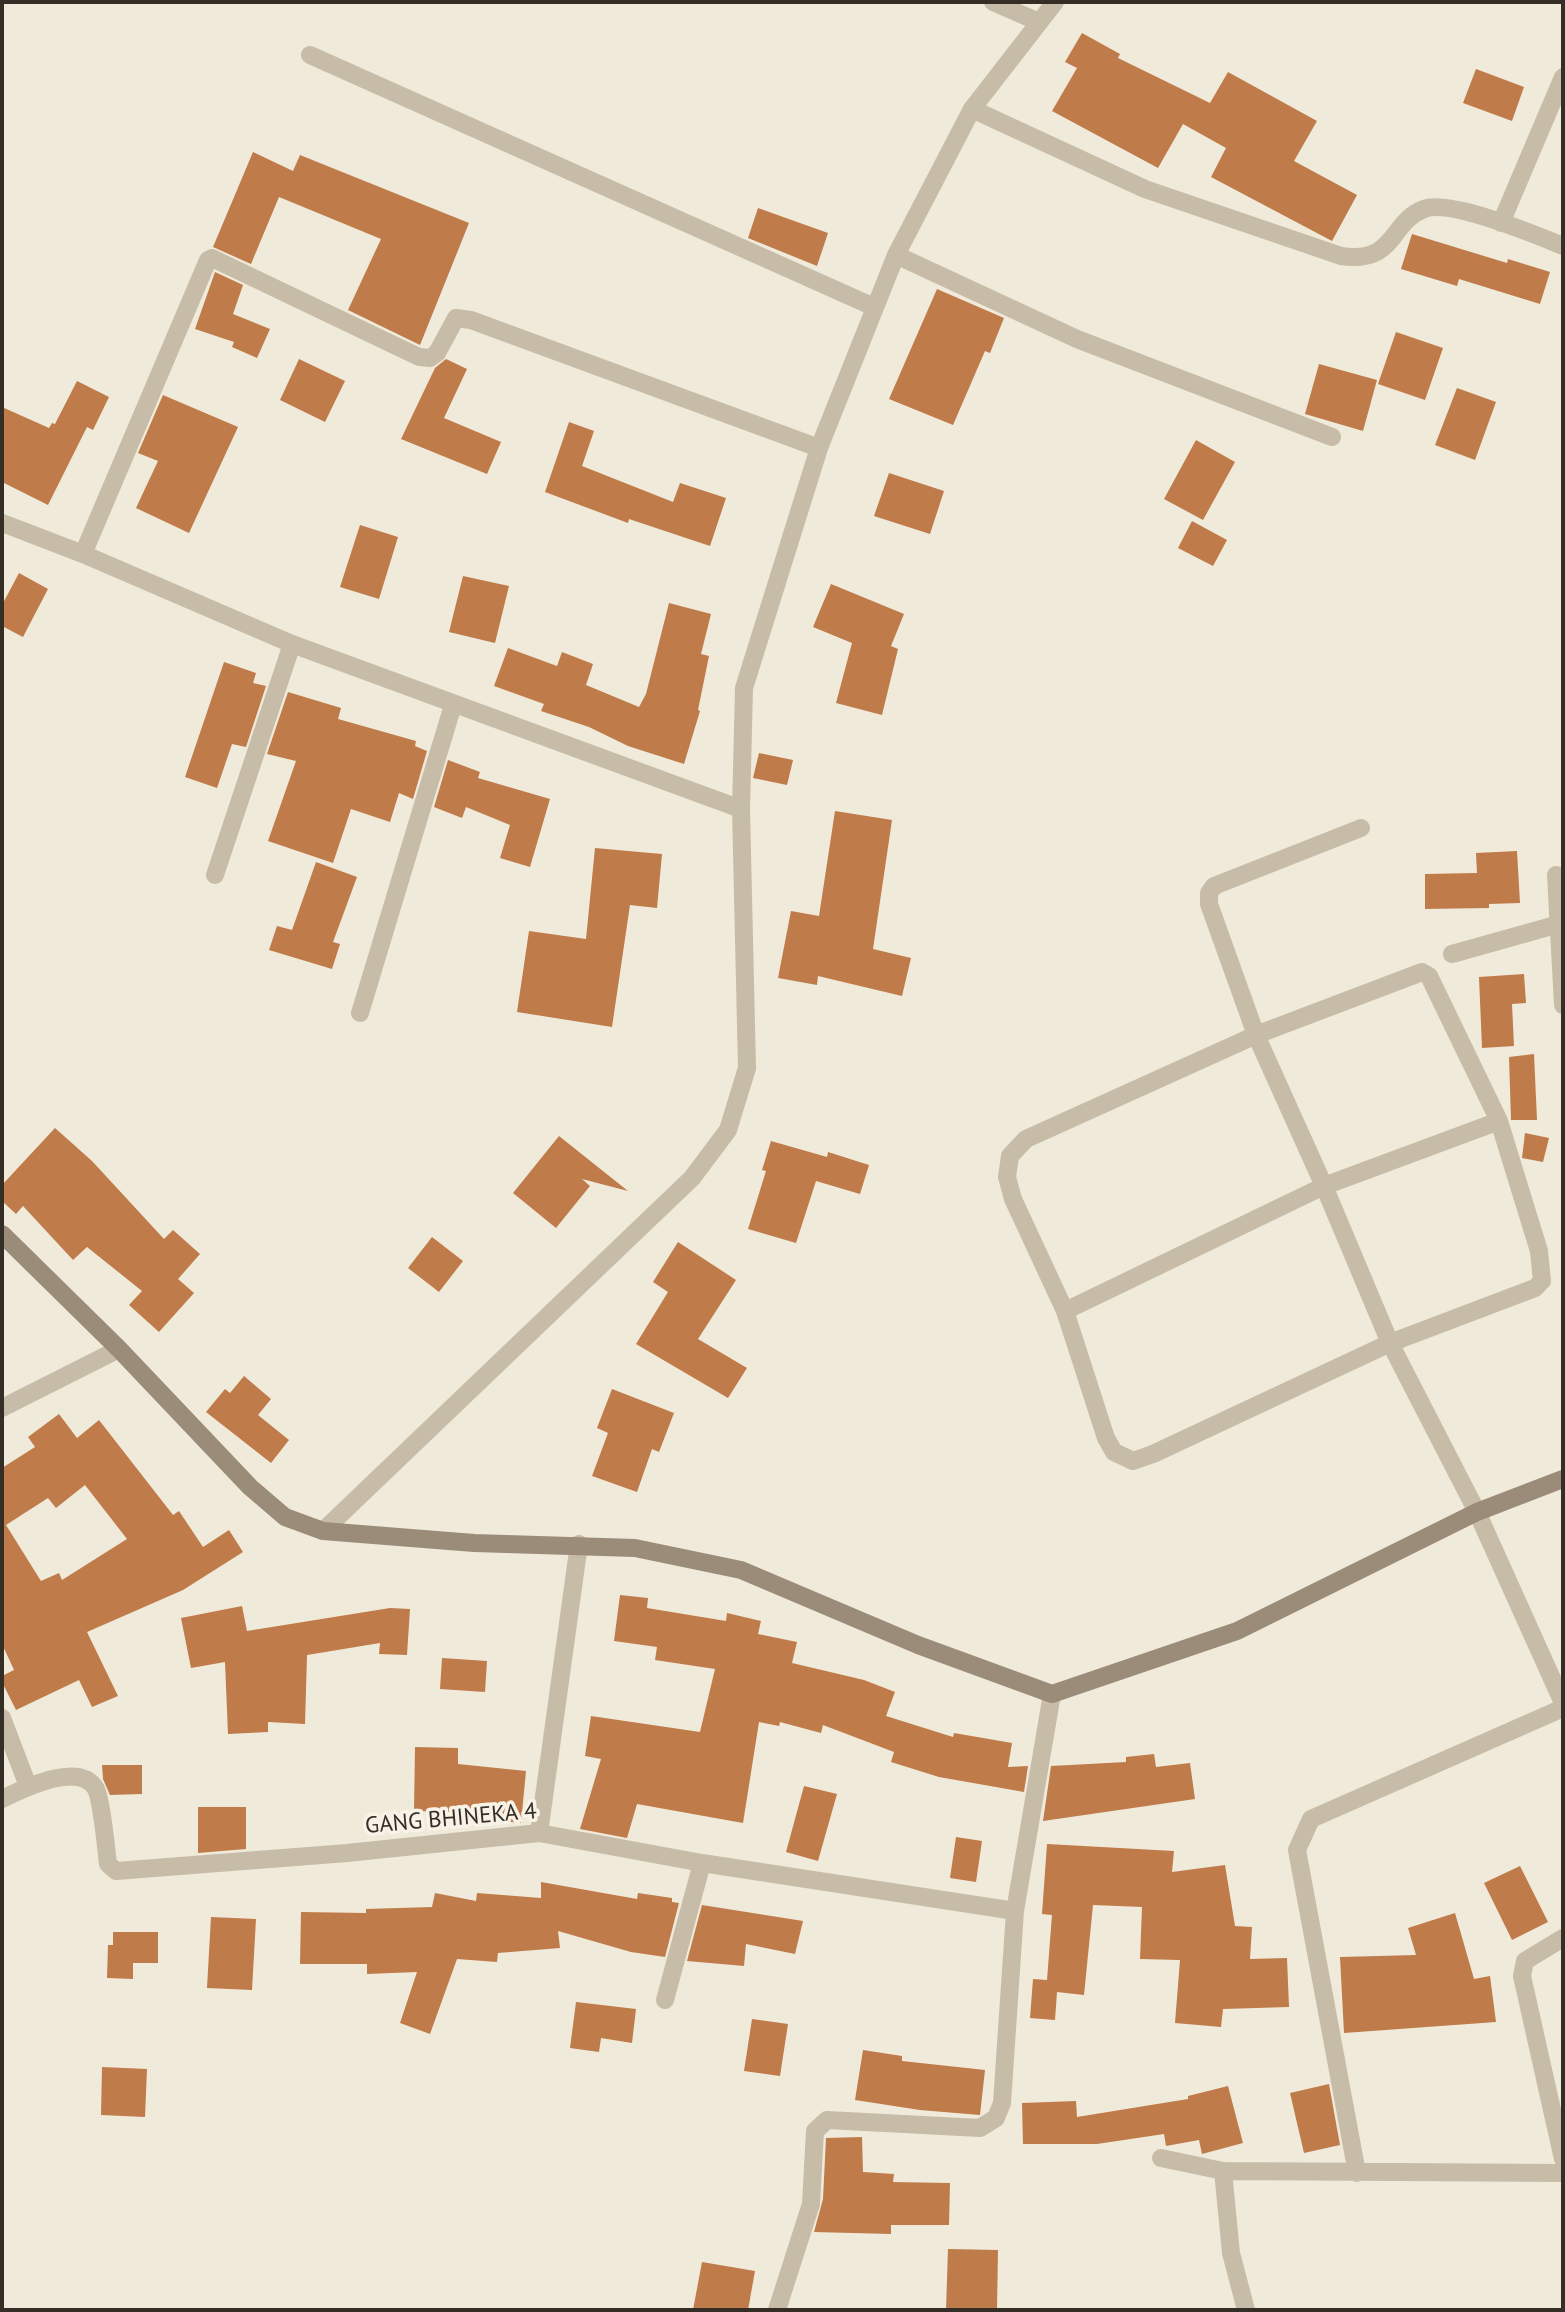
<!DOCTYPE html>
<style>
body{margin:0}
#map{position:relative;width:1565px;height:2312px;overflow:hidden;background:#f0eada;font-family:"PT Sans",sans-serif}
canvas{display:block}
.frame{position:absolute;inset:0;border:4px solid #342e27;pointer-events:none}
</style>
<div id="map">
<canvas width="1565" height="2312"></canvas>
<div class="frame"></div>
</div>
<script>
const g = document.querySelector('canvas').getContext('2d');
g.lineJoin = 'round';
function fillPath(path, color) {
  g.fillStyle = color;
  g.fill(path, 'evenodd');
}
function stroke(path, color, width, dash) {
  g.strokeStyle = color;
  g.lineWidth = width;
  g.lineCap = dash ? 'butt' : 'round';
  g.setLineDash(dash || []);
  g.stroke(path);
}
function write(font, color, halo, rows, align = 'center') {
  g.font = font + ' "PT Sans",sans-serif';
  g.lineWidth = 7;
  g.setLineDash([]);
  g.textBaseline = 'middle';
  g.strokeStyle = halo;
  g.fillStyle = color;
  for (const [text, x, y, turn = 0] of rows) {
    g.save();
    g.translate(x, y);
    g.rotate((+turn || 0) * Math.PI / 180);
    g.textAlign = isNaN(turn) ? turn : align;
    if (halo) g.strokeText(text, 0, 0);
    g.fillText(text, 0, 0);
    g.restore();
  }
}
const building = new Path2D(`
 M 1082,33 L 1120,54 L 1118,58 L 1210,103 L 1228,72 L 1317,121 L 1294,161 L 1357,195 L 1332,241 L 1211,177 L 1226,148 L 1183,124 L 1158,168 L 1052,111 L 1077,68 L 1065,62 Z
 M 1476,69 L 1524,87 L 1512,121 L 1463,103 Z
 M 253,152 L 293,171 L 300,155 L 469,223 L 420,345 L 348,310 L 381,239 L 279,197 L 251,264 L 213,247 Z
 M 758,208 L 828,233 L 817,266 L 748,238 Z
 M 1412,234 L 1507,263 L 1508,259 L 1550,272 L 1540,304 L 1459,279 L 1457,286 L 1401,269 Z
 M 215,272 L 243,285 L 233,314 L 270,329 L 257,358 L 232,347 L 234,342 L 195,329 Z
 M 937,289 L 1004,318 L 990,353 L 985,351 L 953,425 L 889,399 Z
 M 1396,332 L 1443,348 L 1425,400 L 1378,384 Z
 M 299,359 L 345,381 L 325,422 L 280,400 Z
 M 446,359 L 467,369 L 444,418 L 501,442 L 487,474 L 401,439 L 435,368 Z
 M 1319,364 L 1377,380 L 1363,431 L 1305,414 Z
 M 77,381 L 109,397 L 93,430 L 87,427 L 48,505 L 2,482 L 2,407 L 49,428 L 52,423 L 55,424 Z
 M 1457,388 L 1496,402 L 1475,460 L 1435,445 Z
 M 163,395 L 238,427 L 189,533 L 136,508 L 158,461 L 138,453 Z
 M 569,422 L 594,431 L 582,466 L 673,502 L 680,483 L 726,498 L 710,546 L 629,519 L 628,523 L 545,492 Z
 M 1196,440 L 1235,462 L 1203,520 L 1164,499 Z
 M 889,473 L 944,491 L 930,534 L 874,516 Z
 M 1192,521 L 1227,540 L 1213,566 L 1178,548 Z
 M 360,525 L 398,537 L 379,599 L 340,587 Z
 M 19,573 L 48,589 L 23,637 L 2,626 L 2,605 Z
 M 463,576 L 509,586 L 495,643 L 449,632 Z
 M 831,584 L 904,614 L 891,646 L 898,649 L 882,715 L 836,703 L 852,643 L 813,627 Z
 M 669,603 L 711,614 L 701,654 L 709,656 L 698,710 L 700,711 L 684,764 L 628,746 L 589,727 L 541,711 L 544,704 L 494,686 L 508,648 L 557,666 L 562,652 L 593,664 L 586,685 L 639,707 L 646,694 Z
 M 224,662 L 256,673 L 253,683 L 266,686 L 246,747 L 232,744 L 217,788 L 185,777 Z
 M 288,692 L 341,708 L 338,719 L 416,741 L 415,746 L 427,751 L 413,799 L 399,793 L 390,822 L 351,809 L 333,863 L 268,841 L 296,761 L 267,754 Z
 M 759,753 L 793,760 L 787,785 L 753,778 Z
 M 448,760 L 480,772 L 478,778 L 550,799 L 530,867 L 500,858 L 510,825 L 466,807 L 462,818 L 434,807 Z
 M 835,811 L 892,820 L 873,949 L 911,958 L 902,996 L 818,976 L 817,985 L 778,978 L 791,911 L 819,916 Z
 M 595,848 L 662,854 L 657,908 L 630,905 L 612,1027 L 517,1012 L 529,931 L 586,939 Z
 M 1517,851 L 1520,903 L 1489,904 L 1489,908 L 1425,909 L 1425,874 L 1477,873 L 1476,853 Z
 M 316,862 L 357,877 L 333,942 L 340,944 L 332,969 L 269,950 L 277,926 L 292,930 Z
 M 1524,974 L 1526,1003 L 1512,1004 L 1514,1046 L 1482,1048 L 1479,977 Z
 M 1534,1054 L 1537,1120 L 1511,1120 L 1509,1057 Z
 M 55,1128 L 92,1161 L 164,1239 L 173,1230 L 200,1254 L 178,1279 L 194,1293 L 159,1332 L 129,1305 L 142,1291 L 87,1247 L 73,1260 L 23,1206 L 16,1214 L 2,1201 L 2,1185 Z
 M 1525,1133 L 1549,1138 L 1543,1162 L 1522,1158 Z
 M 559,1136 L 628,1191 L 582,1179 L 590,1186 L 556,1228 L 513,1193 Z
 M 771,1141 L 827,1157 L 828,1152 L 869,1165 L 860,1194 L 816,1181 L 796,1243 L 748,1229 L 766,1171 L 762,1170 Z
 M 432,1237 L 463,1261 L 439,1292 L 408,1268 Z
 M 678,1242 L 736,1280 L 698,1339 L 747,1368 L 728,1398 L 636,1344 L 668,1292 L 653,1282 Z
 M 244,1376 L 271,1399 L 258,1415 L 289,1440 L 271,1463 L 206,1412 L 225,1389 L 230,1393 Z
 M 612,1389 L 674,1413 L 659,1452 L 652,1449 L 637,1492 L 592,1476 L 608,1433 L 597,1428 Z
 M 59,1414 L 77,1438 L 99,1420 L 173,1515 L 179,1511 L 203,1547 L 229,1530 L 243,1552 L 183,1590 L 87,1632 L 118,1696 L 92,1707 L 79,1680 L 16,1710 L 2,1682 L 2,1676 L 14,1670 L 2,1644 L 2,1468 L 35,1447 L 28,1437 ZM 85,1485 L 127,1539 L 62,1580 L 59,1573 L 41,1581 L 6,1525 L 48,1498 L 56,1508 Z
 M 620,1595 L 648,1598 L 647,1608 L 726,1621 L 727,1613 L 761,1621 L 758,1634 L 797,1642 L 792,1663 L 864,1680 L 895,1692 L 886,1716 L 953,1737 L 954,1733 L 1012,1743 L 1008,1767 L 1028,1766 L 1024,1792 L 939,1777 L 891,1762 L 894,1752 L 823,1725 L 821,1733 L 780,1722 L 779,1726 L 759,1722 L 743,1823 L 637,1804 L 627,1838 L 580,1829 L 601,1759 L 585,1756 L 591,1716 L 700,1732 L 715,1669 L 655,1660 L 657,1647 L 614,1641 Z
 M 242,1606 L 247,1631 L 390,1608 L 410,1609 L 407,1655 L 379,1654 L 380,1643 L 307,1655 L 305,1724 L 268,1722 L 268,1732 L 228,1734 L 225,1662 L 191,1668 L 181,1618 Z
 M 442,1658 L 487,1661 L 485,1692 L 440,1689 Z
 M 415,1747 L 458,1748 L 458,1764 L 526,1771 L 521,1823 L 484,1819 L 484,1813 L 414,1811 Z
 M 1154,1754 L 1156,1767 L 1190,1763 L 1195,1799 L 1043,1821 L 1051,1766 L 1126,1762 L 1126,1757 Z
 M 102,1765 L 142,1765 L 142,1794 L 110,1795 L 103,1779 Z
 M 804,1786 L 837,1794 L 818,1861 L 786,1852 Z
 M 198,1807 L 246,1807 L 246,1849 L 198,1853 Z
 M 956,1837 L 982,1841 L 976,1882 L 950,1878 Z
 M 1047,1844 L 1174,1851 L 1172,1872 L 1225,1865 L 1235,1926 L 1252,1927 L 1250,1959 L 1287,1958 L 1289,2007 L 1223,2009 L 1221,2027 L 1175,2023 L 1180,1960 L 1140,1959 L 1142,1907 L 1093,1905 L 1084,1995 L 1057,1992 L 1055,2020 L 1030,2018 L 1033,1979 L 1047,1980 L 1052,1915 L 1042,1914 Z
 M 1520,1866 L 1548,1922 L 1512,1940 L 1484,1883 Z
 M 541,1882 L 637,1899 L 638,1893 L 672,1898 L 672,1902 L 679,1903 L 665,1957 L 631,1952 L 558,1931 L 560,1948 L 498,1953 L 497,1962 L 457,1959 L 430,2034 L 400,2023 L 417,1972 L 367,1974 L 367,1964 L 300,1964 L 301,1912 L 366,1913 L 366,1909 L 432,1907 L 435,1893 L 476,1901 L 477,1893 L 541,1898 Z
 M 702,1905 L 803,1921 L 795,1954 L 746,1944 L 744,1966 L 687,1961 Z
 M 1455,1913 L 1474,1979 L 1490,1976 L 1496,2022 L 1344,2033 L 1340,1957 L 1416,1955 L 1408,1928 Z
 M 211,1917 L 256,1919 L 252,1990 L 207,1988 Z
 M 113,1932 L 158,1932 L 158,1963 L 133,1963 L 133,1979 L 107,1978 L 108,1945 L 113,1945 Z
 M 576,2002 L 636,2009 L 632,2043 L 601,2038 L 599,2052 L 570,2048 Z
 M 752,2019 L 788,2024 L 780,2076 L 744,2071 Z
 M 863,2050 L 902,2056 L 902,2061 L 985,2070 L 980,2115 L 920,2110 L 855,2100 Z
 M 102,2067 L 147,2069 L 145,2117 L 101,2115 Z
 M 1329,2084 L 1340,2145 L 1304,2153 L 1290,2093 Z
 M 1228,2086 L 1243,2143 L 1202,2154 L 1199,2140 L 1166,2146 L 1164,2134 L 1097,2144 L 1023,2144 L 1022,2103 L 1076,2101 L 1077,2117 L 1188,2099 L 1188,2096 Z
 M 862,2137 L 863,2172 L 894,2174 L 893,2182 L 950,2183 L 949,2225 L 891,2225 L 891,2234 L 814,2232 L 823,2199 L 826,2138 Z
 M 948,2249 L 998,2250 L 997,2310 L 946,2310 Z
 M 702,2262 L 755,2271 L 748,2310 L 693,2310 Z`);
const lane = new Path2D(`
 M 993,2 L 1039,22
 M 1563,1938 L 1525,1961 L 1522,1976 L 1563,2159`);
const street = new Path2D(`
 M 310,55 L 874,307
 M 972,109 L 1145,189 L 1341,256 C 1397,264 1389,222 1424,209 C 1450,199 1536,235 1563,246
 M 1501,223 L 1563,77
 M 896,255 L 1077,339 L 1332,437
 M 2,523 L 83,554 L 292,644 L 741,809
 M 83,554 L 208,260 L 212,258 L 419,357 L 430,358 L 437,353 L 456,318 L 471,320 L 819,448
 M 1361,828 L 1214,886 L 1209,893 L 1209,904 L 1256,1035 L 1324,1186 L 1390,1343 L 1477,1512 L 1563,1703
 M 215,875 L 292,644
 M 1556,875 L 1563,1005
 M 1452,954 L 1563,923
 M 1422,972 L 1429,976 L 1499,1121 L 1539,1251 L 1542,1281 L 1535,1288 L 1390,1343 L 1153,1454 L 1133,1461 L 1114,1452 L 1106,1438 L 1065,1311 L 1013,1199 L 1007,1177 L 1010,1156 L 1026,1139 L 1256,1035 Z
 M 360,1013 L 453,705
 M 1065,1311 L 1324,1186 L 1499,1121
 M 2,1408 L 119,1349
 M 323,1531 L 692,1178 L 728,1130 L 747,1068 L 741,809 L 744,688 L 819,448 L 896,255 L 972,109 L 1055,2
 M 2,1718 L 28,1786
 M 2,1799 C 23,1789 80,1760 96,1789 C 102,1801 106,1848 108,1864 L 116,1871 L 347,1853 L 539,1833 L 702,1863 L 1015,1911
 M 539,1833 L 579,1544
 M 665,2000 L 702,1863
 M 1161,2158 L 1223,2171 L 1563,2173
 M 1223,2171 L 1231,2253 L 1246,2310
 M 1357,2173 L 1297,1850 L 1311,1819 L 1563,1708
 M 777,2310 L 811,2204 L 815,2131 L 827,2120 L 980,2128 L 996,2118 L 1002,2103 L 1015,1911 L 1052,1694`);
const secondary = new Path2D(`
 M 2,1234 L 119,1349 L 250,1487 L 285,1517 L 323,1531 L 474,1543 L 635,1548 L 741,1570 L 918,1645 L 1052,1694 L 1237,1631 L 1477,1512 L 1563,1479`);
const streetNames = [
 ["GANG BHINEKA 4",451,1819,-5]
];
fillPath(building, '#bf7b49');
stroke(lane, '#c7bca7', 18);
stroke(street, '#c7bca7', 18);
stroke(secondary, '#9b8b79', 18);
write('23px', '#342e27', '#f8f3e6', streetNames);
</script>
